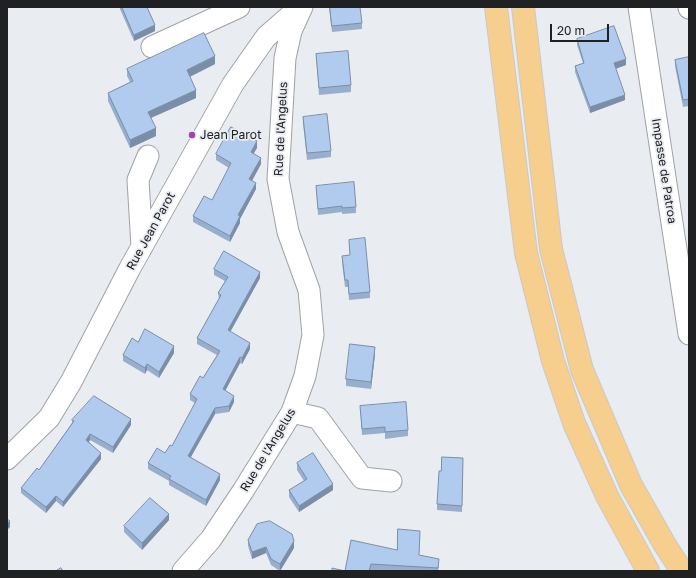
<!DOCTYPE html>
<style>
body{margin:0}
#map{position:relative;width:696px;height:578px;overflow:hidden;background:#e9ecf0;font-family:"Golos Text",sans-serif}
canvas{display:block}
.frame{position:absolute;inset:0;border:8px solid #202123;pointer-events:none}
.scale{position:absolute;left:550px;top:24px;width:59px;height:18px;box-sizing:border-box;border:2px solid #202123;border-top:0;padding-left:5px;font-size:12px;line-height:14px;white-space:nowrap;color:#202123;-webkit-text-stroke:3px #e9ecf0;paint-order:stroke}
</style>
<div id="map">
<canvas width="696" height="578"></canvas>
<div class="frame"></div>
<div class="scale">20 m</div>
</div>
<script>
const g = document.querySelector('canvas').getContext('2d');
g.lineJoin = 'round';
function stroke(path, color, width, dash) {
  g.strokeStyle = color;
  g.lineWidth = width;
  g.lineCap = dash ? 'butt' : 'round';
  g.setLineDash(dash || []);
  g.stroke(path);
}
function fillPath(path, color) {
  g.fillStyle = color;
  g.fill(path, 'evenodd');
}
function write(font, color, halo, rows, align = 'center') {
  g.font = font + ' "Golos Text",sans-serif';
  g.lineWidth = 3.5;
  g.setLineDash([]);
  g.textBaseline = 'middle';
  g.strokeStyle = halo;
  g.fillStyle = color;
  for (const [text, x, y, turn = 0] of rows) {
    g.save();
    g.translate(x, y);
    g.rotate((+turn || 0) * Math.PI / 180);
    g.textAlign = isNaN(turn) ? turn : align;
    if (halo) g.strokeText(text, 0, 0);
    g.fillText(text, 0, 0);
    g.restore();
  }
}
const minor = new Path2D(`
 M 639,7 L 689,334
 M 689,7 L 689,8
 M 152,47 L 239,7
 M 142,247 L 138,180 L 148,156
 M 292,412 L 318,418 L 362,478 L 391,481
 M 7,459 L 49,418 L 71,382 L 130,268 L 233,84 L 266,37 L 299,8
 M 183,571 L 211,539 L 243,491 L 292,412 L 305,376 L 313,335 L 309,290 L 288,232 L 278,179 L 285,58 L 291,31 L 302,7`);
const highway = new Path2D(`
 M 496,7 L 526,253 L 553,361 L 574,423 L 607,496 L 648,571
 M 523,7 L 551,249 L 582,370 L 631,485 L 665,545 L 682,571`);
const wall = new Path2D(`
 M 120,7 L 147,7 L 155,31 L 134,41 L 120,9 Z
 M 329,7 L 362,23 L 362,29 L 332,32 Z
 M 577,39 L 626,65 L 616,69 L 625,100 L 590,113 L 575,72 L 575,66 L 583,63 L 577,45 Z
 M 316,54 L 351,85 L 351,92 L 319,95 Z
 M 689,57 L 689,106 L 683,107 L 675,66 L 675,60 Z
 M 215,64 L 190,77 L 196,98 L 151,118 L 156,136 L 130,148 L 108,101 L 108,93 L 130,82 L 127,76 L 127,69 Z
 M 303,117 L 331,151 L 331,157 L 307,160 L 303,123 Z
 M 257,148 L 253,153 L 261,164 L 252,181 L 256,189 L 240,219 L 240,223 L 230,242 L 193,222 L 193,216 L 212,200 L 229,168 L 216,160 L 216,154 Z
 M 316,186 L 356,207 L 356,213 L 342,214 L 342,212 L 318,215 Z
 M 349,240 L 370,292 L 370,298 L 349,300 L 348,287 L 345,287 L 342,262 L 342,256 L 350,255 Z
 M 214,269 L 260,278 L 230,332 L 250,349 L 242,364 L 240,363 L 225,391 L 234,402 L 229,412 L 215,414 L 191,457 L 220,480 L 206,506 L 169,485 L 169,481 L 148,469 L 148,463 L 165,453 L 172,446 L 195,403 L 190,400 L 190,394 L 203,378 L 217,355 L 197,344 L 197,338 L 219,299 L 218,293 L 225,281 L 214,275 Z
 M 138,342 L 174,353 L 159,378 L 147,370 L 145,374 L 123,361 L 123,355 Z
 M 375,354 L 371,389 L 346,386 L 346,379 Z
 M 360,406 L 408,430 L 408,436 L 385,439 L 385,433 L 362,435 Z
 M 72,420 L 131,425 L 113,453 L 90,440 L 89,442 L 101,459 L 63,507 L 56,501 L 46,513 L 21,493 L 21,488 L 39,470 L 72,423 Z
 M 463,458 L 462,512 L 437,510 L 437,504 Z
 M 297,463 L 333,490 L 299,512 L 289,497 L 289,490 L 304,481 L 297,470 Z
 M 169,520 L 142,550 L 124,532 L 124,526 Z
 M 420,537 L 419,555 L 439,566 L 438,571 L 332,571 L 345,571 L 397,550 Z
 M 248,540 L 294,548 L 280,571 L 271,565 L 266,553 L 252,559 L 248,546 Z`);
const shadedWall = new Path2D(`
 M 155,25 L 155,31 L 134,41 L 134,35 Z
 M 215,56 L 215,64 L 187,78 L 187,70 Z
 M 626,59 L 626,65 L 614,69 L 614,63 Z
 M 196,90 L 196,98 L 148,119 L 148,112 Z
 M 625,95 L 625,100 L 590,113 L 590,107 Z
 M 156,128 L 156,136 L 130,148 L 130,140 Z
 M 257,141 L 257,148 L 251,158 L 251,152 Z
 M 261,158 L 261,164 L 249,186 L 249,179 Z
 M 256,183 L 256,189 L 240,219 L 240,223 L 230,242 L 230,236 L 238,215 Z
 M 260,272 L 260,278 L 228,336 L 228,330 Z
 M 250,343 L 250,349 L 242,364 L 242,358 Z
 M 174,346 L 174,353 L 159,378 L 159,372 Z
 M 375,347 L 375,354 L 371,389 L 371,382 Z
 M 240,357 L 240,363 L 223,395 L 223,389 Z
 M 147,364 L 147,370 L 145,374 L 145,368 Z
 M 234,396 L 234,402 L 229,412 L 229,406 Z
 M 215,408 L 215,414 L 188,462 L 188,456 Z
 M 131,419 L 131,425 L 113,453 L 113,447 Z
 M 90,434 L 90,440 L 86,445 L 86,440 Z
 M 101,453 L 101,459 L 63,507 L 63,502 Z
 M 220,474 L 220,480 L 206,506 L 206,500 Z
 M 333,484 L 333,490 L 299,512 L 299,506 Z
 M 56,496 L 56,501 L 46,513 L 46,507 Z
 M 169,514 L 169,520 L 142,550 L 142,543 Z
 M 10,521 L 10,527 L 7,530 L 7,524 Z
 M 294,541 L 294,548 L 280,571 L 280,564 Z
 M 266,547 L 266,553 L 252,559 L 252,552 Z`);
const building = new Path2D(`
 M 122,7 L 147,7 L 155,25 L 134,35 Z
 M 330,7 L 360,7 L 362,23 L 332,26 Z
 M 614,26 L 626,59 L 614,63 L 625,95 L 590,107 L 575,66 L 584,63 L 577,39 Z
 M 204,33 L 215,56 L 187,70 L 196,90 L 148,112 L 156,128 L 130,140 L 108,93 L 133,81 L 127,69 Z
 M 348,51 L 351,85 L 319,88 L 316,54 Z
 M 689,57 L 689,99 L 683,100 L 675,60 Z
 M 327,114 L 331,151 L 307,153 L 303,117 Z
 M 231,127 L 257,141 L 251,152 L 261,158 L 249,179 L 256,183 L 238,215 L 240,216 L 230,236 L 193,216 L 204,196 L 212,200 L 231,163 L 216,154 Z
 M 354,182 L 356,207 L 342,208 L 342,206 L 318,209 L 316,186 Z
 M 365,238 L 370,292 L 349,294 L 348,280 L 345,280 L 342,256 L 350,255 L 349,240 Z
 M 224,251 L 260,272 L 228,330 L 250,343 L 242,358 L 240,357 L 223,389 L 234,396 L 229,406 L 215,408 L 188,456 L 220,474 L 206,500 L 169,479 L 171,476 L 148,463 L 157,448 L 165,453 L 170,445 L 172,446 L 197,399 L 190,394 L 200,376 L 203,378 L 220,351 L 197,338 L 221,295 L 218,293 L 228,277 L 214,269 Z
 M 145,329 L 174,346 L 159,372 L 147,364 L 145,368 L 123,355 L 132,338 L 138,342 Z
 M 350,344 L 375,347 L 371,382 L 346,379 Z
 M 94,396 L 131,419 L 113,447 L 90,434 L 86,440 L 101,453 L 63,502 L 56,496 L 46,507 L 21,488 L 37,468 L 39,470 L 74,421 L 72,420 Z
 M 406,402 L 408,430 L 385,432 L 385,427 L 362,429 L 360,406 Z
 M 313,453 L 333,484 L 299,506 L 289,490 L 307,479 L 297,463 Z
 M 442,457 L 463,458 L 462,506 L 437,504 L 439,471 L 441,471 Z
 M 150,498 L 169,514 L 142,543 L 124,526 Z
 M 7,519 L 10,521 L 7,524 Z
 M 270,521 L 292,534 L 294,541 L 280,564 L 271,559 L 266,547 L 252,552 L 248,540 L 257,524 Z
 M 398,529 L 420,531 L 419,555 L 439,559 L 438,568 L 371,564 L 369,571 L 332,571 L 332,568 L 345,571 L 351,540 L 397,550 Z
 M 61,568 L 63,571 L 56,571 Z`);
const markers = [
 [192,135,4,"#a444ab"]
];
const streetNames = [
 ["Rue de l'Angelus",281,129,-87],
 ["Impasse de Patroa",664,171,81],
 ["Rue Jean Parot",151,231,-61],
 ["Rue de l'Angelus",268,450,-59]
];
const poiNames = [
 ["Jean Parot",200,135]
];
stroke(minor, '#9fa2a6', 23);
stroke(highway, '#c9caca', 24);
stroke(minor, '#fff', 21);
stroke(highway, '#f6ce8e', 22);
fillPath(wall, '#97afcd');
fillPath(shadedWall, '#7b8ea7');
fillPath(building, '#b0cbee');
stroke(building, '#7b8ea7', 1);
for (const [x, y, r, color] of markers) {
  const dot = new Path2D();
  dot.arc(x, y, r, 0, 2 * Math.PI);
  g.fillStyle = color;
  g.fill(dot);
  stroke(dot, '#e9ecf0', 1.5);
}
write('12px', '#202123', '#e9ecf0', streetNames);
write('12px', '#202123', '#e9ecf0', poiNames, 'left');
</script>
